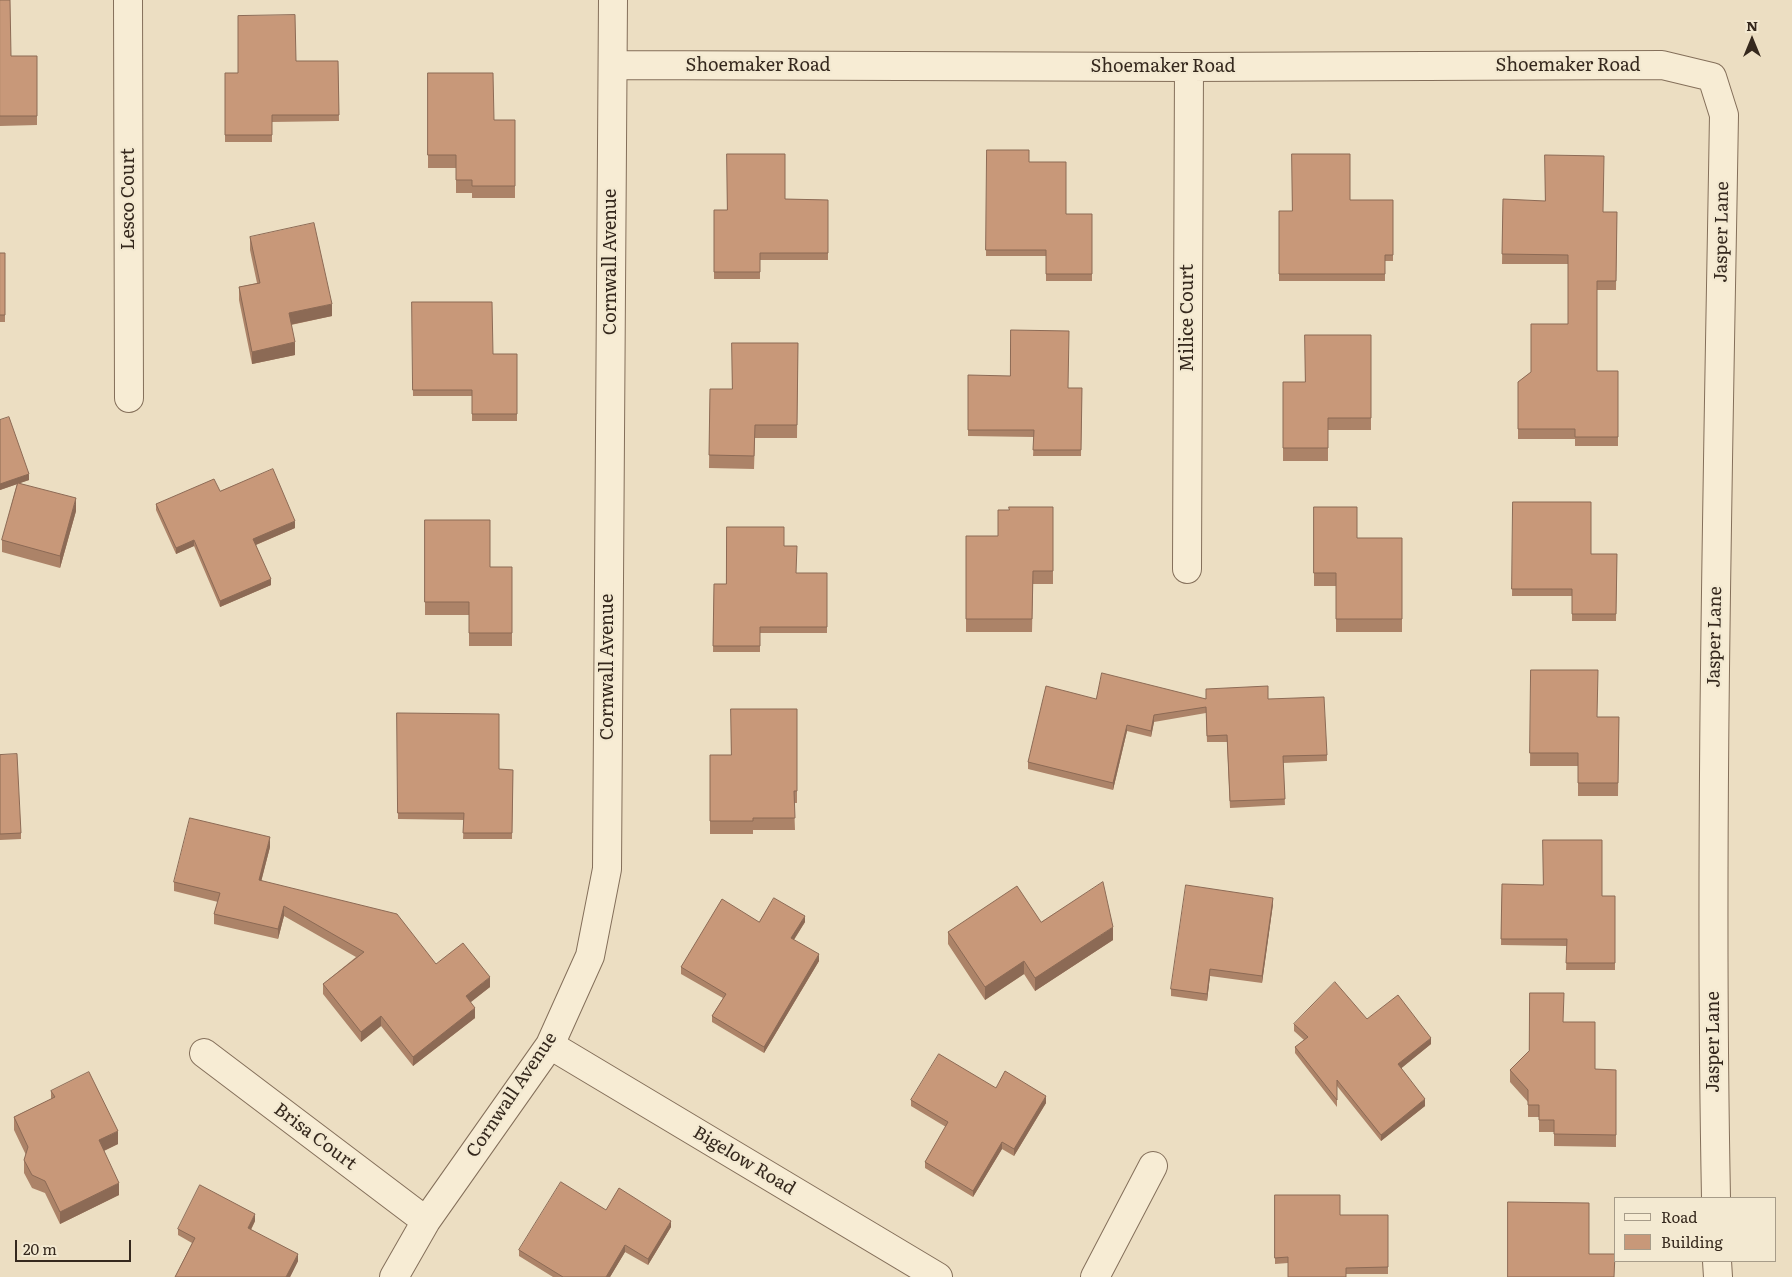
<!DOCTYPE html>
<style>
body{margin:0}
#map{position:relative;width:1792px;height:1277px;overflow:hidden;background:#ecdec2;font-family:Literata,serif}
canvas{display:block}
.legend{position:absolute;left:1614px;top:1197px;width:162px;height:65px;box-sizing:border-box;background:#f3e9d1;border:1px solid #a79c89;margin:0;padding:6px 9px;list-style:none;font-size:15px;color:#35281d}
.legend li{display:flex;align-items:center;gap:10px;height:25px}
.legend b{width:25px;border:1px solid #a79c89}
.north{position:absolute;left:1727px;top:15px;width:50px;height:50px;-webkit-text-stroke:4px #f3e9d1;paint-order:stroke;rotate:0deg;font-size:14px;font-weight:700;line-height:20px;text-align:center;color:#35281d}
.north::after{content:'';display:block;margin:auto;width:18px;height:22px;background:#35281d;clip-path:polygon(50% 0,100% 100%,50% 72%,0 100%)}
.scale{position:absolute;left:15px;top:1240px;width:116px;height:22px;box-sizing:border-box;border:2px solid #35281d;border-top:0;padding-left:6px;font-size:15px;line-height:18px;white-space:nowrap;color:#35281d;-webkit-text-stroke:4px #f3e9d1;paint-order:stroke}
</style>
<div id="map">
<canvas width="1792" height="1277"></canvas>
<ul class="legend">
<li><b style="height:6px;background:#f7ecd4"></b>Road</li>
<li><b style="height:14px;background:#c89879"></b>Building</li>
</ul>
<div class="north">N</div>
<div class="scale">20 m</div>
</div>
<script>
const g = document.querySelector('canvas').getContext('2d');
g.lineJoin = 'round';
function stroke(path, color, width, dash) {
  g.strokeStyle = color;
  g.lineWidth = width;
  g.lineCap = dash ? 'butt' : 'round';
  g.setLineDash(dash || []);
  g.stroke(path);
}
function fillPath(path, color) {
  g.fillStyle = color;
  g.fill(path, 'evenodd');
}
function write(font, color, halo, rows, align = 'center') {
  g.font = font + ' Literata,serif';
  g.lineWidth = 4.5;
  g.setLineDash([]);
  g.textBaseline = 'middle';
  g.strokeStyle = halo;
  g.fillStyle = color;
  for (const [text, x, y, turn = 0] of rows) {
    g.save();
    g.translate(x, y);
    g.rotate((+turn || 0) * Math.PI / 180);
    g.textAlign = isNaN(turn) ? turn : align;
    if (halo) g.strokeText(text, 0, 0);
    g.fillText(text, 0, 0);
    g.restore();
  }
}
const minor = new Path2D(`
 M 128,0 L 129,398
 M 613,65 L 1189,67 L 1662,65 L 1712,77 L 1724,115 C 1718,476 1709,837 1716,1198
 M 1187,569 L 1189,67
 M 550,1045 L 938,1277
 M 204,1053 L 426,1221
 M 1717,1261 L 1718,1277
 M 394,1277 L 426,1221 L 550,1045 L 590,956 L 607,869 L 613,0
 M 1095,1277 L 1153,1166`);
const wall = new Path2D(`
 M 0,0 L 11,56 L 37,56 L 37,125 L 0,126 Z
 M 296,61 L 338,61 L 339,121 L 272,122 L 272,142 L 225,142 L 225,73 L 238,73 Z
 M 428,73 L 494,120 L 515,120 L 515,198 L 472,198 L 472,193 L 456,193 L 456,168 L 428,168 Z
 M 987,150 L 1029,162 L 1066,214 L 1092,214 L 1092,281 L 1046,281 L 1046,256 L 986,256 Z
 M 785,199 L 828,200 L 828,260 L 760,260 L 760,279 L 714,279 L 714,210 L 727,210 Z
 M 1503,199 L 1603,212 L 1617,212 L 1616,290 L 1597,290 L 1597,371 L 1618,371 L 1618,446 L 1575,446 L 1575,439 L 1518,439 L 1518,382 L 1531,372 L 1568,324 L 1568,264 L 1502,264 Z
 M 1350,200 L 1393,200 L 1393,261 L 1385,261 L 1385,281 L 1279,281 L 1279,211 L 1292,211 Z
 M 250,237 L 332,316 L 291,325 L 295,355 L 252,364 L 239,300 L 239,287 L 257,283 L 250,250 Z
 M 0,253 L 5,315 L 5,322 L 0,322 Z
 M 412,302 L 493,354 L 517,354 L 517,421 L 472,421 L 472,396 L 413,396 Z
 M 1371,335 L 1371,430 L 1328,430 L 1328,461 L 1283,461 L 1283,382 L 1305,382 Z
 M 798,343 L 797,438 L 755,438 L 754,469 L 709,468 L 710,389 L 732,389 Z
 M 968,375 L 1068,388 L 1082,388 L 1081,456 L 1033,456 L 1034,437 L 968,436 Z
 M 0,420 L 29,480 L 20,483 L 76,511 L 60,568 L 2,552 L 2,540 L 17,484 L 0,490 Z
 M 220,491 L 295,528 L 256,545 L 271,585 L 220,607 L 194,546 L 176,554 L 156,510 L 156,504 Z
 M 1513,502 L 1591,554 L 1617,554 L 1616,621 L 1572,621 L 1572,596 L 1512,596 Z
 M 1053,507 L 1053,584 L 1033,584 L 1032,632 L 966,632 L 966,536 L 998,536 L 1009,510 Z
 M 1314,507 L 1357,538 L 1402,538 L 1402,632 L 1336,632 L 1336,586 L 1314,586 Z
 M 425,520 L 490,567 L 512,567 L 512,646 L 469,646 L 469,615 L 425,615 Z
 M 784,546 L 796,573 L 827,573 L 827,633 L 760,633 L 760,652 L 713,652 L 714,584 L 726,584 Z
 M 1531,670 L 1597,717 L 1619,717 L 1618,796 L 1578,796 L 1578,766 L 1530,766 Z
 M 1096,699 L 1268,699 L 1327,755 L 1327,761 L 1283,763 L 1285,805 L 1230,808 L 1227,742 L 1207,742 L 1206,713 L 1154,722 L 1151,737 L 1127,731 L 1113,790 L 1028,769 L 1028,762 Z
 M 797,709 L 797,803 L 794,803 L 795,830 L 753,830 L 753,834 L 710,834 L 710,755 L 731,755 Z
 M 397,713 L 499,769 L 513,770 L 512,839 L 463,839 L 464,820 L 398,819 Z
 M 0,755 L 21,833 L 21,839 L 0,840 Z
 M 270,847 L 261,881 L 436,964 L 490,987 L 470,1002 L 475,1018 L 413,1066 L 381,1026 L 361,1042 L 323,994 L 323,984 L 356,957 L 284,916 L 278,939 L 214,924 L 214,914 L 218,902 L 174,891 L 174,882 Z
 M 1502,884 L 1602,896 L 1615,896 L 1615,970 L 1566,970 L 1567,946 L 1501,945 Z
 M 1273,904 L 1262,983 L 1210,976 L 1207,1001 L 1171,996 L 1171,989 Z
 M 759,922 L 805,922 L 794,940 L 819,961 L 764,1053 L 712,1022 L 712,1016 L 723,998 L 681,974 L 681,967 Z
 M 1041,922 L 1113,940 L 1035,991 L 1024,974 L 985,1000 L 948,944 L 948,932 Z
 M 1367,1019 L 1431,1044 L 1401,1068 L 1425,1106 L 1381,1141 L 1337,1086 L 1337,1107 L 1295,1053 L 1295,1047 L 1304,1040 L 1294,1031 L 1294,1024 Z
 M 1563,1022 L 1595,1069 L 1616,1070 L 1616,1147 L 1554,1146 L 1554,1132 L 1539,1132 L 1539,1117 L 1528,1117 L 1528,1102 L 1510,1082 L 1510,1070 Z
 M 996,1088 L 1046,1103 L 1014,1156 L 1002,1149 L 973,1197 L 925,1168 L 925,1162 L 946,1127 L 911,1106 L 911,1100 Z
 M 51,1091 L 118,1144 L 104,1151 L 119,1195 L 60,1224 L 45,1193 L 32,1188 L 24,1173 L 24,1160 L 26,1155 L 14,1130 L 14,1117 L 51,1099 Z
 M 1275,1195 L 1340,1215 L 1388,1215 L 1388,1274 L 1346,1274 L 1288,1263 L 1275,1264 Z
 M 606,1210 L 671,1227 L 648,1265 L 625,1252 L 610,1277 L 553,1277 L 519,1256 L 519,1250 Z
 M 255,1221 L 251,1230 L 298,1261 L 290,1277 L 175,1277 L 192,1243 L 178,1235 L 178,1229 Z`);
const shadedWall = new Path2D(`
 M 332,304 L 332,316 L 289,325 L 289,313 Z
 M 295,342 L 295,355 L 252,364 L 252,352 Z
 M 29,474 L 29,480 L 0,490 L 0,484 Z
 M 76,498 L 76,511 L 60,568 L 60,556 Z
 M 295,521 L 295,528 L 253,546 L 253,539 Z
 M 194,540 L 194,546 L 176,554 L 176,548 Z
 M 271,579 L 271,585 L 220,607 L 220,601 Z
 M 1154,715 L 1154,722 L 1151,737 L 1151,731 Z
 M 1127,725 L 1127,731 L 1113,790 L 1113,783 Z
 M 270,837 L 270,847 L 259,890 L 259,880 Z
 M 1273,898 L 1273,904 L 1262,983 L 1262,976 Z
 M 284,906 L 284,916 L 278,939 L 278,929 Z
 M 805,916 L 805,922 L 791,944 L 791,938 Z
 M 1113,927 L 1113,940 L 1035,991 L 1035,978 Z
 M 819,954 L 819,961 L 764,1053 L 764,1047 Z
 M 1024,961 L 1024,974 L 985,1000 L 985,987 Z
 M 1210,969 L 1210,976 L 1207,1001 L 1207,994 Z
 M 490,977 L 490,987 L 466,1006 L 466,996 Z
 M 475,1008 L 475,1018 L 413,1066 L 413,1057 Z
 M 381,1016 L 381,1026 L 361,1042 L 361,1032 Z
 M 1431,1038 L 1431,1044 L 1398,1071 L 1398,1064 Z
 M 1046,1096 L 1046,1103 L 1014,1156 L 1014,1149 Z
 M 1425,1099 L 1425,1106 L 1381,1141 L 1381,1135 Z
 M 118,1131 L 118,1144 L 99,1153 L 99,1140 Z
 M 1002,1142 L 1002,1149 L 973,1197 L 973,1191 Z
 M 119,1183 L 119,1195 L 60,1224 L 60,1212 Z
 M 255,1214 L 255,1221 L 248,1235 L 248,1228 Z
 M 671,1221 L 671,1227 L 648,1265 L 648,1259 Z
 M 625,1245 L 625,1252 L 610,1277 L 606,1277 Z
 M 298,1254 L 298,1261 L 290,1277 L 286,1277 Z`);
const building = new Path2D(`
 M 0,0 L 10,0 L 11,56 L 37,56 L 37,116 L 0,116 Z
 M 295,15 L 296,61 L 338,61 L 339,115 L 272,115 L 272,135 L 225,135 L 225,73 L 238,73 L 238,16 Z
 M 428,73 L 493,73 L 494,120 L 515,120 L 515,186 L 472,186 L 472,180 L 456,180 L 456,155 L 428,155 Z
 M 987,150 L 1029,150 L 1029,162 L 1066,162 L 1066,214 L 1092,214 L 1092,274 L 1046,274 L 1046,250 L 986,250 Z
 M 727,154 L 785,154 L 785,199 L 828,200 L 828,253 L 760,253 L 760,272 L 714,272 L 714,210 L 727,210 Z
 M 1292,154 L 1350,154 L 1350,200 L 1393,200 L 1393,255 L 1385,255 L 1385,274 L 1279,274 L 1279,211 L 1292,211 Z
 M 1545,155 L 1604,156 L 1603,212 L 1617,212 L 1616,281 L 1597,281 L 1597,371 L 1618,371 L 1618,437 L 1575,437 L 1575,429 L 1518,429 L 1518,382 L 1531,372 L 1531,324 L 1568,324 L 1568,255 L 1502,254 L 1503,199 L 1545,201 Z
 M 314,223 L 332,304 L 289,313 L 295,342 L 252,352 L 239,287 L 260,283 L 250,237 Z
 M 0,253 L 5,253 L 5,315 L 0,315 Z
 M 412,302 L 492,302 L 493,354 L 517,354 L 517,414 L 472,414 L 472,390 L 413,390 Z
 M 1011,330 L 1069,331 L 1068,388 L 1082,388 L 1081,450 L 1033,450 L 1034,430 L 968,430 L 968,375 L 1010,376 Z
 M 1305,335 L 1371,335 L 1371,418 L 1328,418 L 1328,448 L 1283,448 L 1283,382 L 1305,382 Z
 M 732,343 L 798,343 L 797,425 L 755,425 L 754,456 L 709,455 L 710,389 L 732,389 Z
 M 9,417 L 29,474 L 0,484 L 0,420 Z
 M 273,469 L 295,521 L 253,539 L 271,579 L 220,601 L 194,540 L 176,548 L 156,504 L 214,479 L 220,491 Z
 M 18,483 L 76,498 L 60,556 L 2,540 Z
 M 1513,502 L 1591,502 L 1591,554 L 1617,554 L 1616,614 L 1572,614 L 1572,589 L 1512,589 Z
 M 1009,507 L 1053,507 L 1053,571 L 1033,571 L 1032,619 L 966,619 L 966,536 L 998,536 L 998,510 L 1009,510 Z
 M 1314,507 L 1357,507 L 1357,538 L 1402,538 L 1402,619 L 1336,619 L 1336,573 L 1314,573 Z
 M 425,520 L 490,520 L 490,567 L 512,567 L 512,633 L 469,633 L 469,602 L 425,602 Z
 M 727,527 L 784,527 L 784,546 L 797,546 L 796,573 L 827,573 L 827,627 L 760,627 L 760,646 L 713,646 L 714,584 L 726,584 Z
 M 1531,670 L 1598,670 L 1597,717 L 1619,717 L 1618,783 L 1578,783 L 1578,753 L 1530,753 Z
 M 1102,673 L 1206,699 L 1206,689 L 1268,686 L 1268,699 L 1324,697 L 1327,755 L 1283,756 L 1285,799 L 1230,801 L 1227,735 L 1207,736 L 1206,707 L 1154,715 L 1151,731 L 1127,725 L 1113,783 L 1028,762 L 1046,686 L 1096,699 Z
 M 731,709 L 797,709 L 797,791 L 794,791 L 795,818 L 753,818 L 753,821 L 710,821 L 710,755 L 731,755 Z
 M 397,713 L 499,714 L 499,769 L 513,770 L 512,833 L 463,833 L 464,813 L 398,813 Z
 M 17,754 L 21,833 L 0,834 L 0,755 Z
 M 190,818 L 270,837 L 259,880 L 397,914 L 436,964 L 463,943 L 490,977 L 466,996 L 475,1008 L 413,1057 L 381,1016 L 361,1032 L 323,984 L 364,952 L 284,906 L 278,929 L 214,914 L 220,893 L 174,882 Z
 M 1543,840 L 1602,840 L 1602,896 L 1615,896 L 1615,963 L 1566,963 L 1567,939 L 1501,939 L 1502,884 L 1543,885 Z
 M 1103,882 L 1113,927 L 1035,978 L 1024,961 L 985,987 L 948,932 L 1017,886 L 1041,922 Z
 M 1186,885 L 1273,898 L 1262,976 L 1210,969 L 1207,994 L 1171,989 Z
 M 774,898 L 805,916 L 791,938 L 819,954 L 764,1047 L 712,1016 L 726,994 L 681,967 L 722,899 L 759,922 Z
 M 1335,982 L 1367,1019 L 1398,995 L 1431,1038 L 1398,1064 L 1425,1099 L 1381,1135 L 1337,1080 L 1337,1100 L 1295,1047 L 1308,1037 L 1294,1024 Z
 M 1530,993 L 1564,993 L 1563,1022 L 1595,1022 L 1595,1069 L 1616,1070 L 1616,1135 L 1554,1134 L 1554,1120 L 1539,1120 L 1539,1105 L 1528,1105 L 1528,1090 L 1510,1070 L 1529,1051 Z
 M 939,1054 L 996,1088 L 1005,1071 L 1046,1096 L 1014,1149 L 1002,1142 L 973,1191 L 925,1162 L 948,1122 L 911,1100 Z
 M 89,1072 L 118,1131 L 99,1140 L 119,1183 L 60,1212 L 45,1181 L 32,1175 L 24,1160 L 28,1147 L 14,1117 L 55,1097 L 51,1091 Z
 M 561,1182 L 606,1210 L 619,1188 L 671,1221 L 648,1259 L 625,1245 L 606,1277 L 563,1277 L 519,1250 Z
 M 200,1185 L 255,1214 L 248,1228 L 298,1254 L 286,1277 L 175,1277 L 195,1238 L 178,1229 Z
 M 1275,1195 L 1340,1195 L 1340,1215 L 1388,1215 L 1388,1267 L 1346,1268 L 1346,1277 L 1288,1277 L 1288,1257 L 1275,1258 Z
 M 1508,1202 L 1589,1203 L 1589,1254 L 1615,1254 L 1614,1277 L 1508,1277 Z`);
const streetNames = [
 ["Shoemaker Road",758,66],
 ["Shoemaker Road",1568,66],
 ["Shoemaker Road",1163,67],
 ["Lesco Court",129,199,-90],
 ["Jasper Lane",1722,232,-89],
 ["Cornwall Avenue",611,262,-90],
 ["Milice Court",1188,318,-90],
 ["Jasper Lane",1715,637,-89],
 ["Cornwall Avenue",608,667,-90],
 ["Jasper Lane",1714,1042,-90],
 ["Cornwall Avenue",512,1095,-56],
 ["Brisa Court",315,1137,37],
 ["Bigelow Road",744,1161,31]
];
stroke(minor, '#846f5a', 30);
stroke(minor, '#f7ecd4', 28);
fillPath(wall, '#ac8368');
fillPath(shadedWall, '#8c6a55');
fillPath(building, '#c89879');
stroke(building, '#8c6a55', 1);
write('18px', '#35281d', '#f3e9d1', streetNames);
</script>
